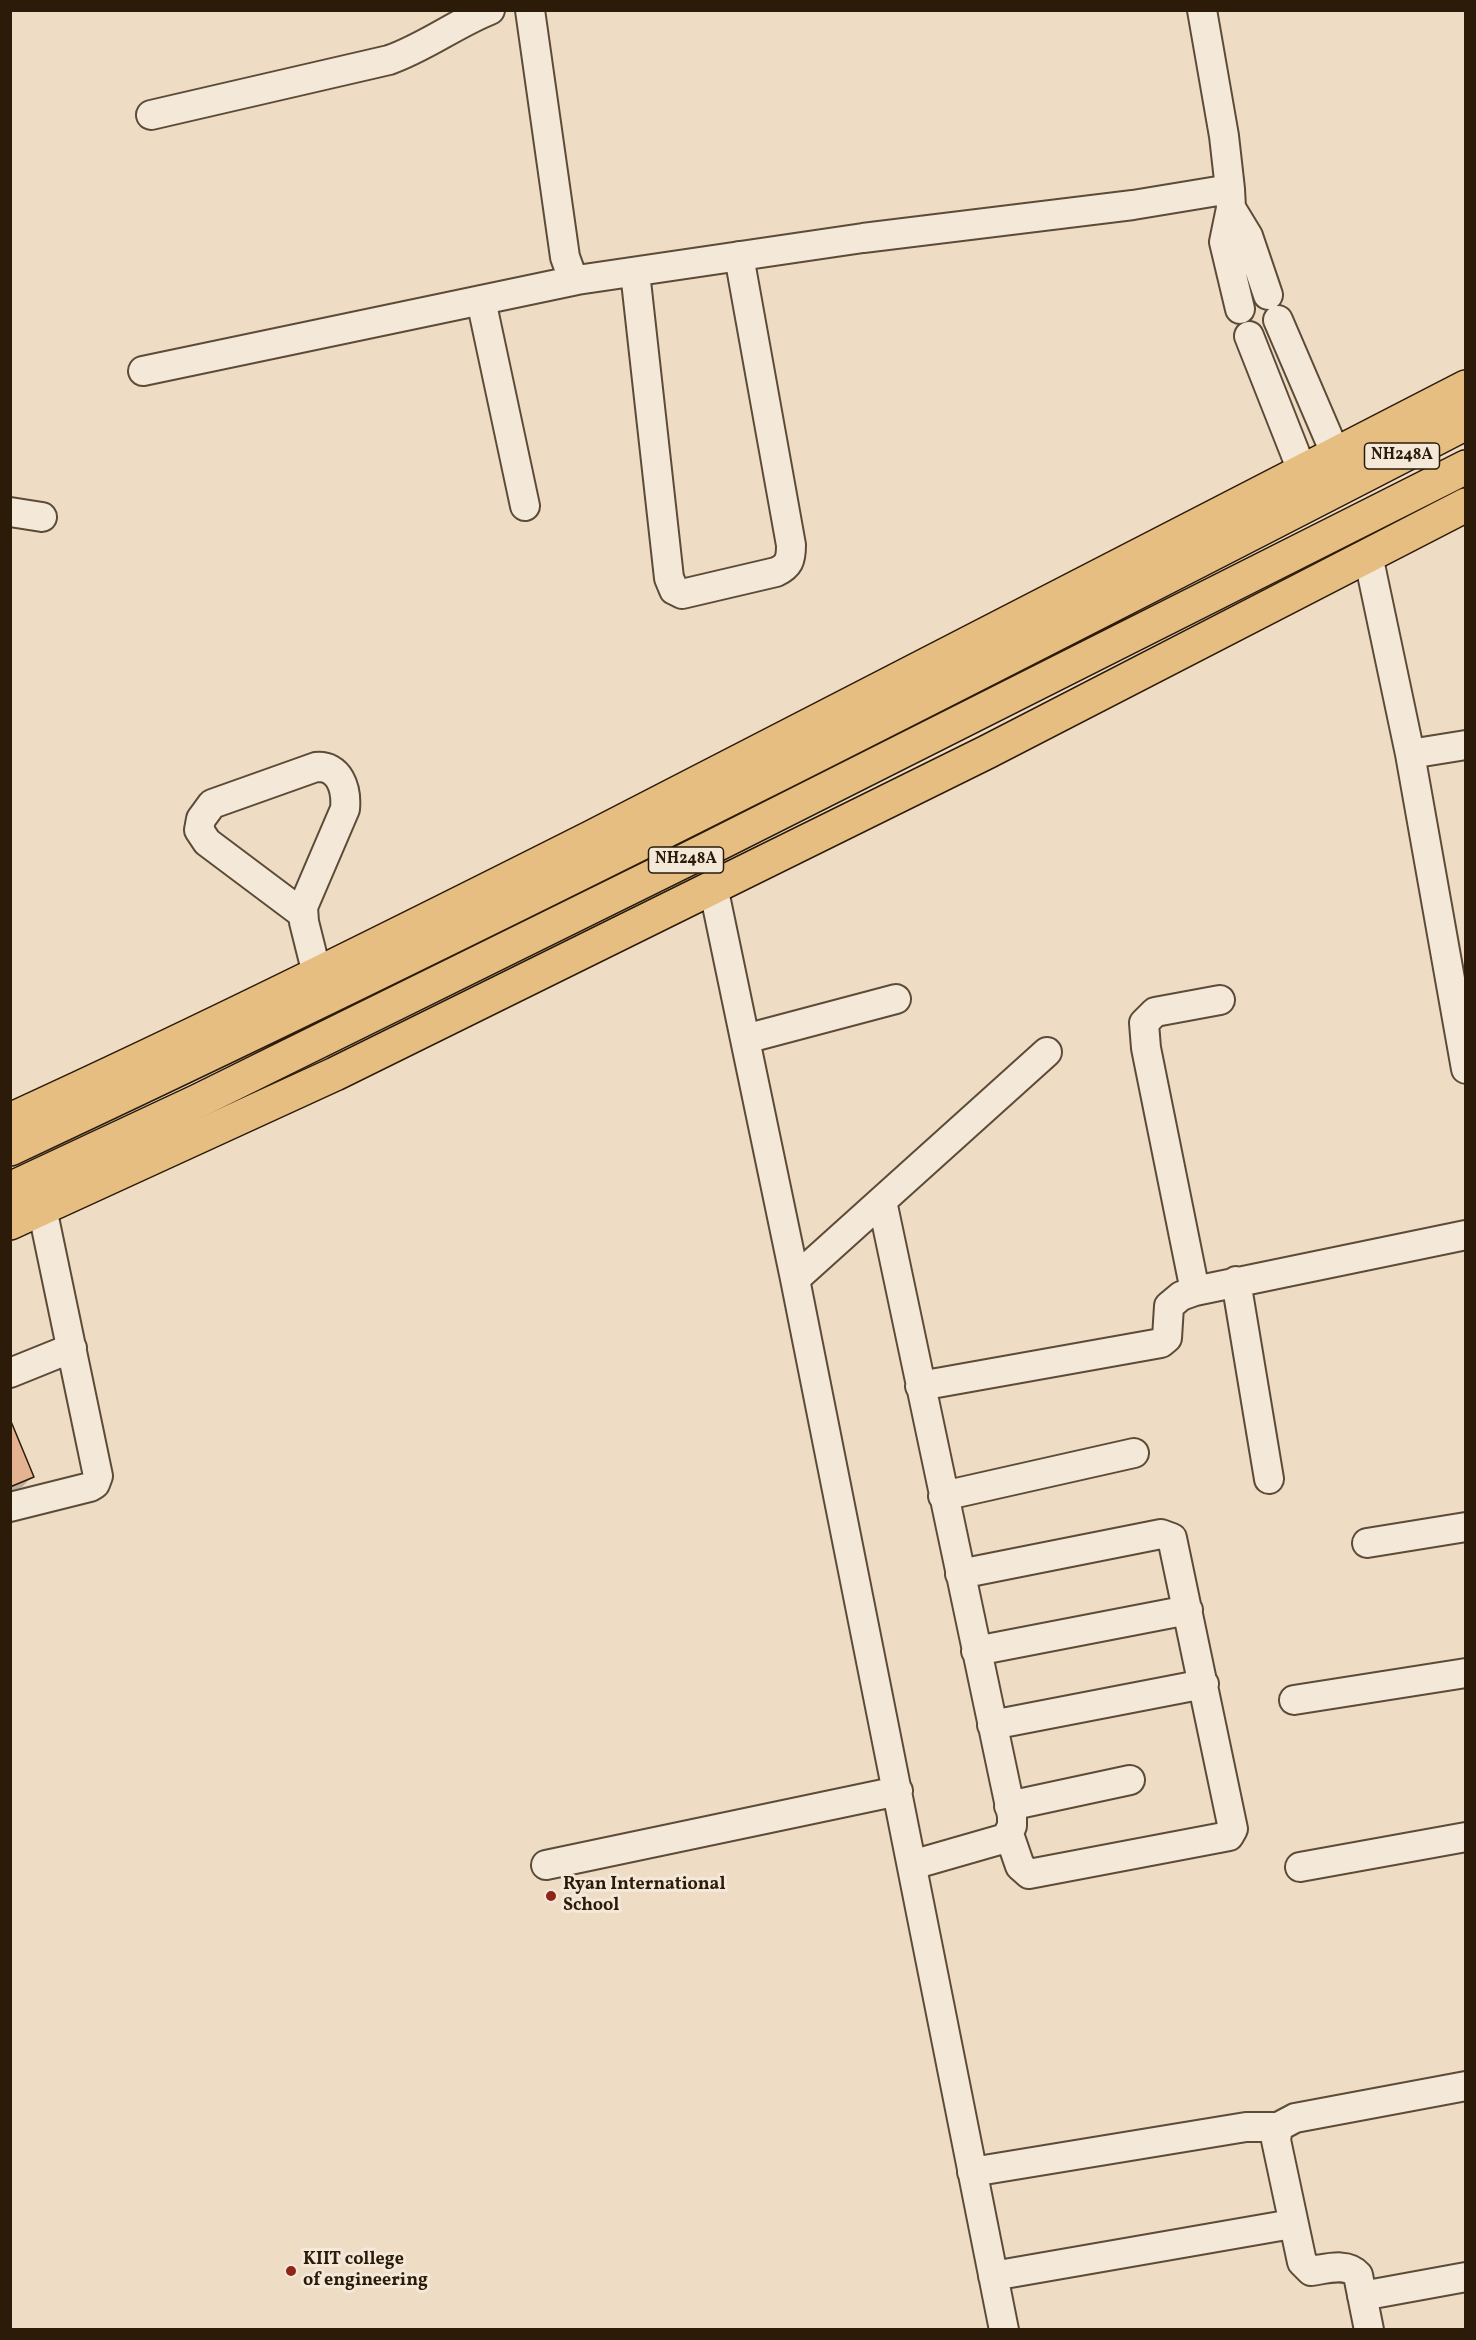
<!DOCTYPE html>
<style>
body{margin:0}
#map{position:relative;width:1476px;height:2340px;overflow:hidden;background:#eedcc4;font-family:Vollkorn,serif}
canvas{display:block}
.frame{position:absolute;inset:0;border:12px solid #2b1b08;pointer-events:none}
</style>
<div id="map">
<canvas width="1476" height="2340"></canvas>
<div class="frame"></div>
</div>
<script>
const g = document.querySelector('canvas').getContext('2d');
g.lineJoin = 'round';
function fillPath(path, color) {
  g.fillStyle = color;
  g.fill(path, 'evenodd');
}
function stroke(path, color, width, dash) {
  g.strokeStyle = color;
  g.lineWidth = width;
  g.lineCap = dash ? 'butt' : 'round';
  g.setLineDash(dash || []);
  g.stroke(path);
}
function write(font, color, halo, rows, align = 'center') {
  g.font = font + ' Vollkorn,serif';
  g.lineWidth = 6;
  g.setLineDash([]);
  g.textBaseline = 'middle';
  g.strokeStyle = halo;
  g.fillStyle = color;
  for (const [text, x, y, turn = 0] of rows) {
    g.save();
    g.translate(x, y);
    g.rotate((+turn || 0) * Math.PI / 180);
    g.textAlign = isNaN(turn) ? turn : align;
    if (halo) g.strokeText(text, 0, 0);
    g.fillText(text, 0, 0);
    g.restore();
  }
}
const shadow = new Path2D(`
 M 10,1423 L 33,1476 L 22,1487 L 10,1492 Z`);
const building = new Path2D(`
 M 10,1419 L 34,1477 L 10,1487 Z`);
const minor = new Path2D(`
 M 530,10 L 565,257 L 570,271 L 577,280 L 863,238 L 1133,205 L 1230,189
 M 1202,10 L 1224,136 L 1230,189 L 1231,208 L 1224,242 L 1240,309
 M 151,115 L 389,60 C 424,48 455,24 490,10
 M 1231,208 L 1248,236 L 1268,295
 M 635,272 L 669,578 L 674,590 L 682,594 L 776,572 C 789,566 791,560 791,545 L 739,256
 M 481,300 L 525,506
 M 1278,320 L 1336,455
 M 1249,336 L 1303,473
 M 143,371 L 577,280
 M 10,512 L 42,517
 M 1368,555 L 1410,754 L 1466,1069
 M 1410,754 L 1466,745
 M 713,886 L 795,1279 L 1004,2330
 M 303,914 L 207,842 L 199,830 L 201,819 L 212,804 L 316,767 C 339,765 347,788 345,809 L 303,907 L 304,922 L 317,974
 M 745,1039 L 896,999
 M 882,1201 L 1012,1816 L 1012,1826 L 1006,1838 L 912,1865
 M 795,1279 L 1047,1052
 M 1236,1281 L 1269,1479
 M 1195,1291 L 1146,1048 L 1144,1023 L 1155,1012 L 1220,1000
 M 10,1373 L 72,1348
 M 920,1386 L 1161,1343 L 1167,1338 L 1169,1306 L 1181,1296 L 1195,1291 L 1466,1235
 M 943,1496 L 1134,1453
 M 10,1507 L 90,1487 L 95,1484 L 98,1476 L 42,1208
 M 1367,1543 L 1466,1527
 M 960,1574 L 1161,1534 L 1172,1538 L 1233,1829 L 1229,1836 L 1224,1837 L 1029,1874 L 1020,1866 L 1009,1834
 M 976,1651 L 1188,1610
 M 1294,1700 L 1466,1673
 M 992,1725 L 1204,1684
 M 1009,1806 L 1130,1780
 M 546,1865 L 898,1791
 M 1300,1867 L 1466,1837
 M 972,2172 L 1246,2127 L 1278,2127
 M 993,2276 L 1292,2224
 M 1362,2296 L 1466,2277
 M 1369,2330 L 1358,2275 C 1347,2262 1326,2269 1311,2271 L 1302,2262 L 1276,2140 L 1278,2127 L 1295,2118 L 1466,2086`);
const major = new Path2D(`
 M 10,1120 C 207,1030 399,934 592,837 C 884,689 1175,538 1466,387
 M 10,1223 L 335,1074 L 987,752 L 1466,505`);
const highway = new Path2D(`
 M 10,1149 C 501,919 984,672 1466,423
 M 10,1189 L 198,1101 L 696,855 L 1466,467`);
const markers = [
 [551,1896,6,"#8f2418"],
 [291,2271,6,"#8f2418"]
];
const shields = [
 [1402,456,75],
 [686,860,75]
];
const shieldNames = [
 ["NH248A",1402,456],
 ["NH248A",686,860]
];
const poiNames = [
 ["Ryan International",563,1886],
 ["School",563,1907],
 ["KIIT college",303,2261],
 ["of engineering",303,2282]
];
fillPath(shadow, '#0003');
fillPath(building, '#e6b392');
stroke(building, '#2b1b08', 1.5);
stroke(minor, '#5c4b37', 32);
stroke(major, '#2b1b08', 36);
stroke(highway, '#2b1b08', 36);
stroke(minor, '#f4e8d9', 28);
stroke(major, '#e7be82', 33);
stroke(highway, '#e7be82', 33);
for (const [x, y, r, color] of markers) {
  const dot = new Path2D();
  dot.arc(x, y, r, 0, 2 * Math.PI);
  g.fillStyle = color;
  g.fill(dot);
  stroke(dot, '#f4e8d9', 2);
}
for (const [x, y, w] of shields) {
  const box = new Path2D();
  box.roundRect(x - w / 2, y - 13, w, 26, 4.5);
  g.fillStyle = '#f4e8d9';
  g.fill(box);
  stroke(box, '#2b1b08', 1.5);
}
write('bold 16px', '#2b1b08', null, shieldNames);
write('bold 18px', '#2b1b08', '#f4e8d9', poiNames, 'left');
</script>
